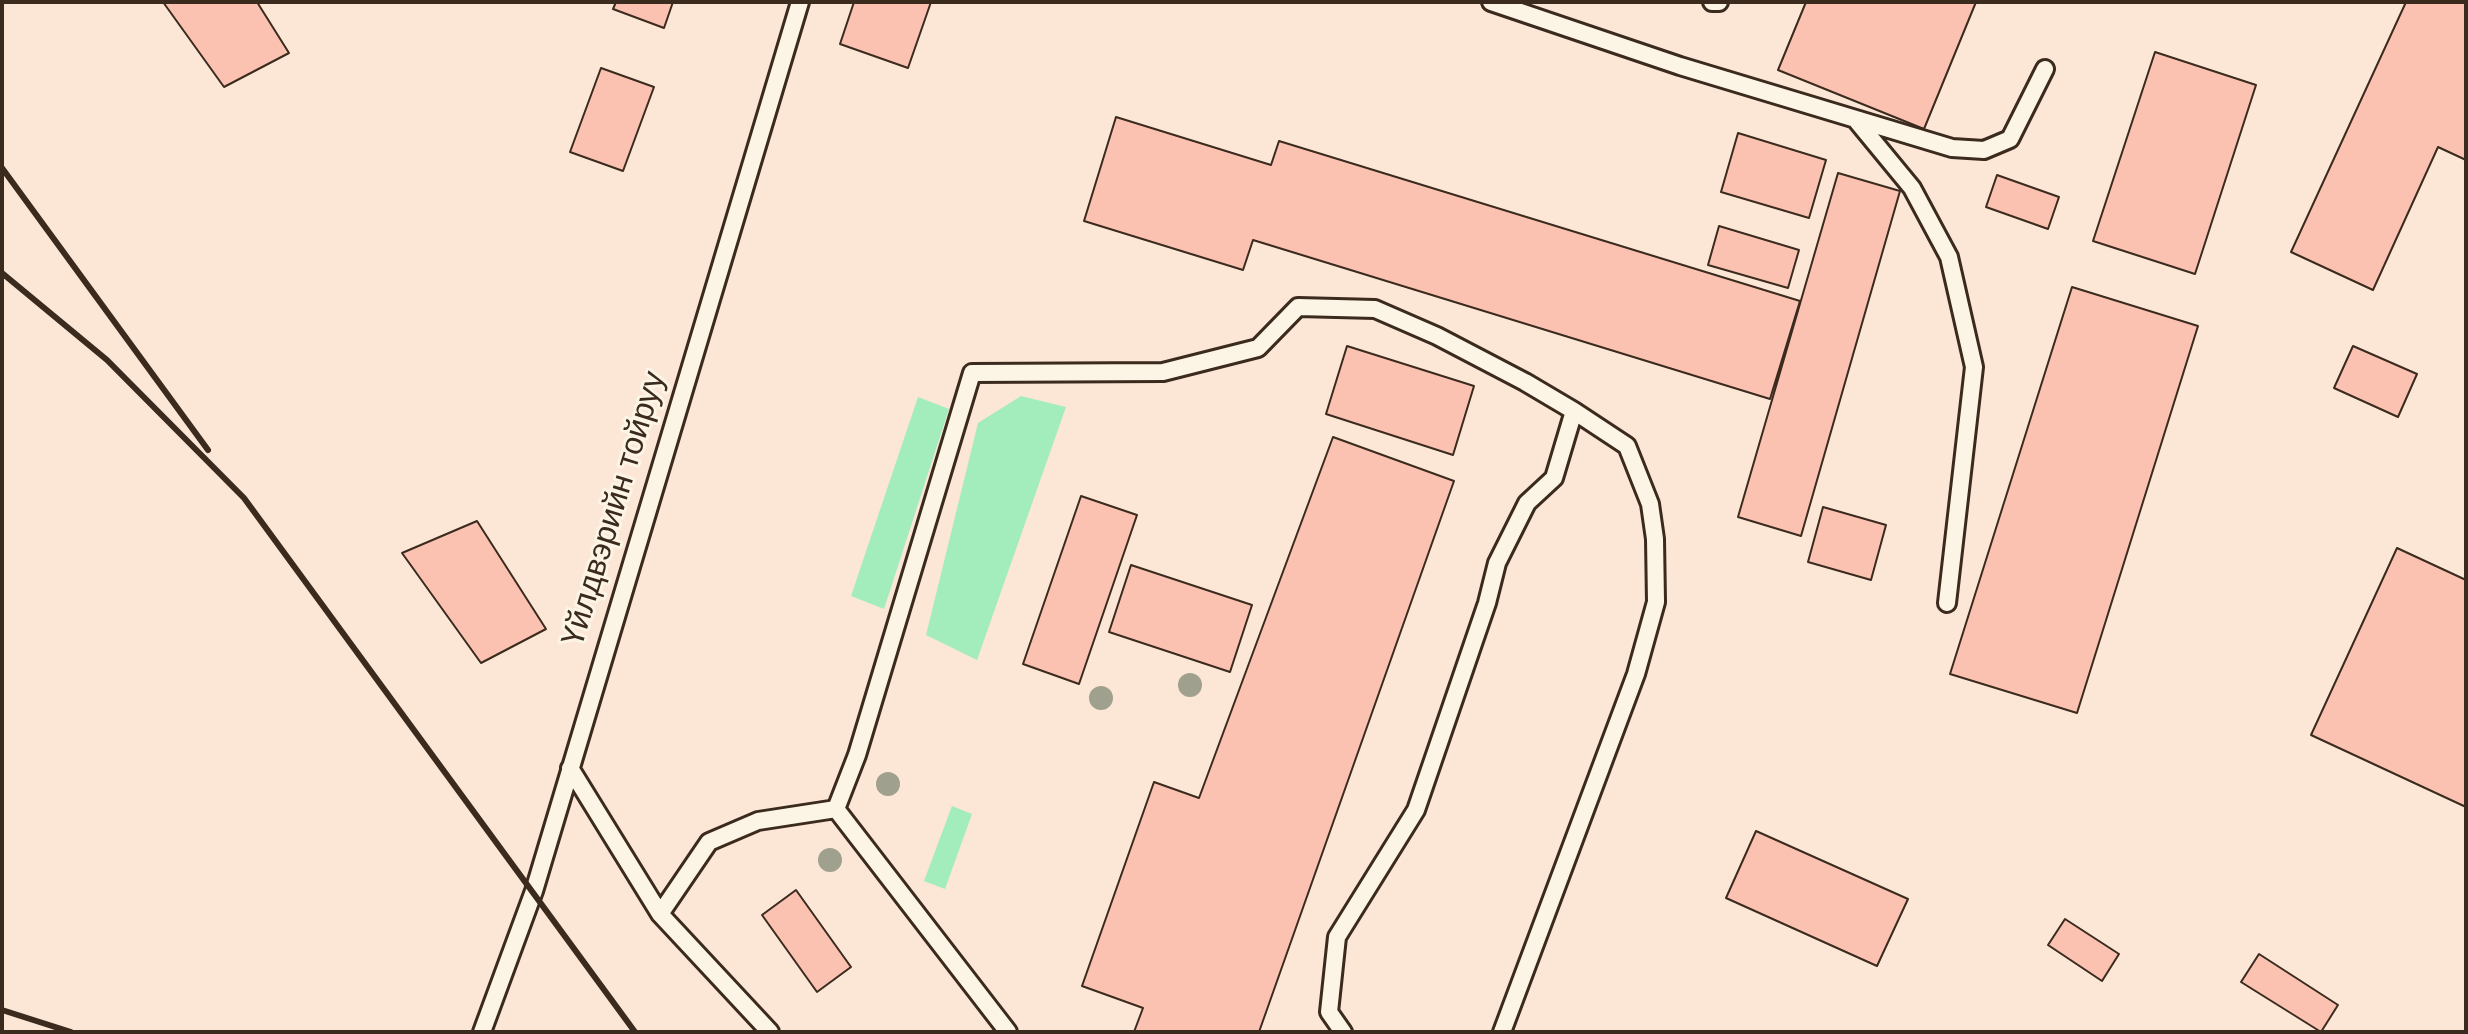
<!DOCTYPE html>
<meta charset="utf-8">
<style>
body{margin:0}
#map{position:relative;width:2468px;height:1034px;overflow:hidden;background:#fcf5e5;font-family:"Indie Flower",sans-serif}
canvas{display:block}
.frame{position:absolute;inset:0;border:4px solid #3b2a1e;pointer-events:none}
</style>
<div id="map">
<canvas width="2468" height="1034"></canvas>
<div class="frame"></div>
</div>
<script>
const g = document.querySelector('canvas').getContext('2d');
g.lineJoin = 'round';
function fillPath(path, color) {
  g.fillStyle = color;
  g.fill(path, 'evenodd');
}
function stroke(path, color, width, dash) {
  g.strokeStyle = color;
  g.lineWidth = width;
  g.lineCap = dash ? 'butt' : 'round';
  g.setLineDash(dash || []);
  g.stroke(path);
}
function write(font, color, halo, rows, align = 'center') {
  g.font = font + ' "Indie Flower",sans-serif';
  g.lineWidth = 6;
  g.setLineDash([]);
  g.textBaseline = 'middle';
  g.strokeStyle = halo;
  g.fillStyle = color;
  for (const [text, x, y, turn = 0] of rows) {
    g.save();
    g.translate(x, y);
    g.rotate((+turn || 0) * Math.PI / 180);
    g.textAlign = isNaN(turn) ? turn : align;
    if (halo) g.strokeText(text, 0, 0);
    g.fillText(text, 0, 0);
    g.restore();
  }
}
const built = new Path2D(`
 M 2,2 L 2466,2 L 2466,1032 L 2,1032 Z`);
const green = new Path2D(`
 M 1021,396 L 1066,407 L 977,660 L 926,635 L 978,423 Z
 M 918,397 L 949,409 L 884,609 L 851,596 Z
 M 952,806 L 972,814 L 945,889 L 924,881 Z`);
const building = new Path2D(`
 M 163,2 L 257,2 L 289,53 L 224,87 Z
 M 616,2 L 673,2 L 664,28 L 613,9 Z
 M 854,2 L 931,2 L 908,68 L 840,44 Z
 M 1806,2 L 1976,2 L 1924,129 L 1778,70 Z
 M 2406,2 L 2466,2 L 2466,160 L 2438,147 L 2373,290 L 2291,252 Z
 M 2155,52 L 2256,85 L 2195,274 L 2093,241 Z
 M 601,68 L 654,87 L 623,171 L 570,152 Z
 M 1116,117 L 1271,165 L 1279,141 L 1800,301 L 1770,399 L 1253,240 L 1243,270 L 1084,221 Z
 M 1738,133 L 1826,160 L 1809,218 L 1721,192 Z
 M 1838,173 L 1900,191 L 1801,536 L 1738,517 Z
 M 1997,175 L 2059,197 L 2048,229 L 1986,207 Z
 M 1719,226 L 1799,250 L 1788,288 L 1708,265 Z
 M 2072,287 L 2198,326 L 2077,713 L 1950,674 Z
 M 1347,346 L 1474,386 L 1453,455 L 1326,414 Z
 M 2353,346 L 2417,374 L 2398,417 L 2334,388 Z
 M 1333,437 L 1454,481 L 1259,1032 L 1134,1032 L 1143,1008 L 1082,986 L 1154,782 L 1199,798 Z
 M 1081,496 L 1137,515 L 1079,684 L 1023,664 Z
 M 1823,507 L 1886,525 L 1871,580 L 1808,562 Z
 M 477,521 L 546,629 L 481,663 L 402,553 Z
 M 2397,548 L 2466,580 L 2466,807 L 2311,735 Z
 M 1131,565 L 1252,605 L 1230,672 L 1109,632 Z
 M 1756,831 L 1908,899 L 1877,966 L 1726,898 Z
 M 796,890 L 851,967 L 817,992 L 762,915 Z
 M 2065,919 L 2119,954 L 2102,981 L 2048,945 Z
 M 2259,954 L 2338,1005 L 2321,1032 L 2241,982 Z`);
const lane = new Path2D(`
 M 1491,2 L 1680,66 L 1952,148 L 1984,150 L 2010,139 L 2045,69
 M 1712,2 L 1719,2
 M 1856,120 L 1912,188 L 1949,257 L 1974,367 L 1947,603
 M 570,768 L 660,914 L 770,1032
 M 836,809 L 857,755 L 972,373 L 1163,372 L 1258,348 L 1298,307 L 1375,309 L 1437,336 L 1525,382 L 1574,411 L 1554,478 L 1527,503 L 1497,563 L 1487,603 L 1416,810 L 1337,937 L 1329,1012 L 1343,1032
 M 836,809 L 1008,1032
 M 660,914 L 709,842 L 758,821 L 836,809
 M 482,1032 L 534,891 L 800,2
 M 1502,1032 L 1636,674 L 1656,602 L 1655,539 L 1650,504 L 1627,446 L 1574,411`);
const rail = new Path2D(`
 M 2,168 L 208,450
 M 2,273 L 107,360 L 244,498 L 635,1032
 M 2,1010 L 71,1032`);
const trees = [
 [1190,685],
 [1101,698],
 [888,784],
 [830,860]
];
const streetNames = [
 ["Үйлдвэрийн тойруу",618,510,-73]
];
fillPath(built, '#fce6d5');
fillPath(green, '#a3edbc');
fillPath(building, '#fbc2b1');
stroke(building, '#3b2a1e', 2);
stroke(lane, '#3b2a1e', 22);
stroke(lane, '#fcf5e5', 16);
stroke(rail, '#3b2a1e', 6);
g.fillStyle = '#a0a08e';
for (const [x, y] of trees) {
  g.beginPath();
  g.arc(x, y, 12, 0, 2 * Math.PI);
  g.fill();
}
write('32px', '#3b2a1e', '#fcf5e5', streetNames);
</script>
